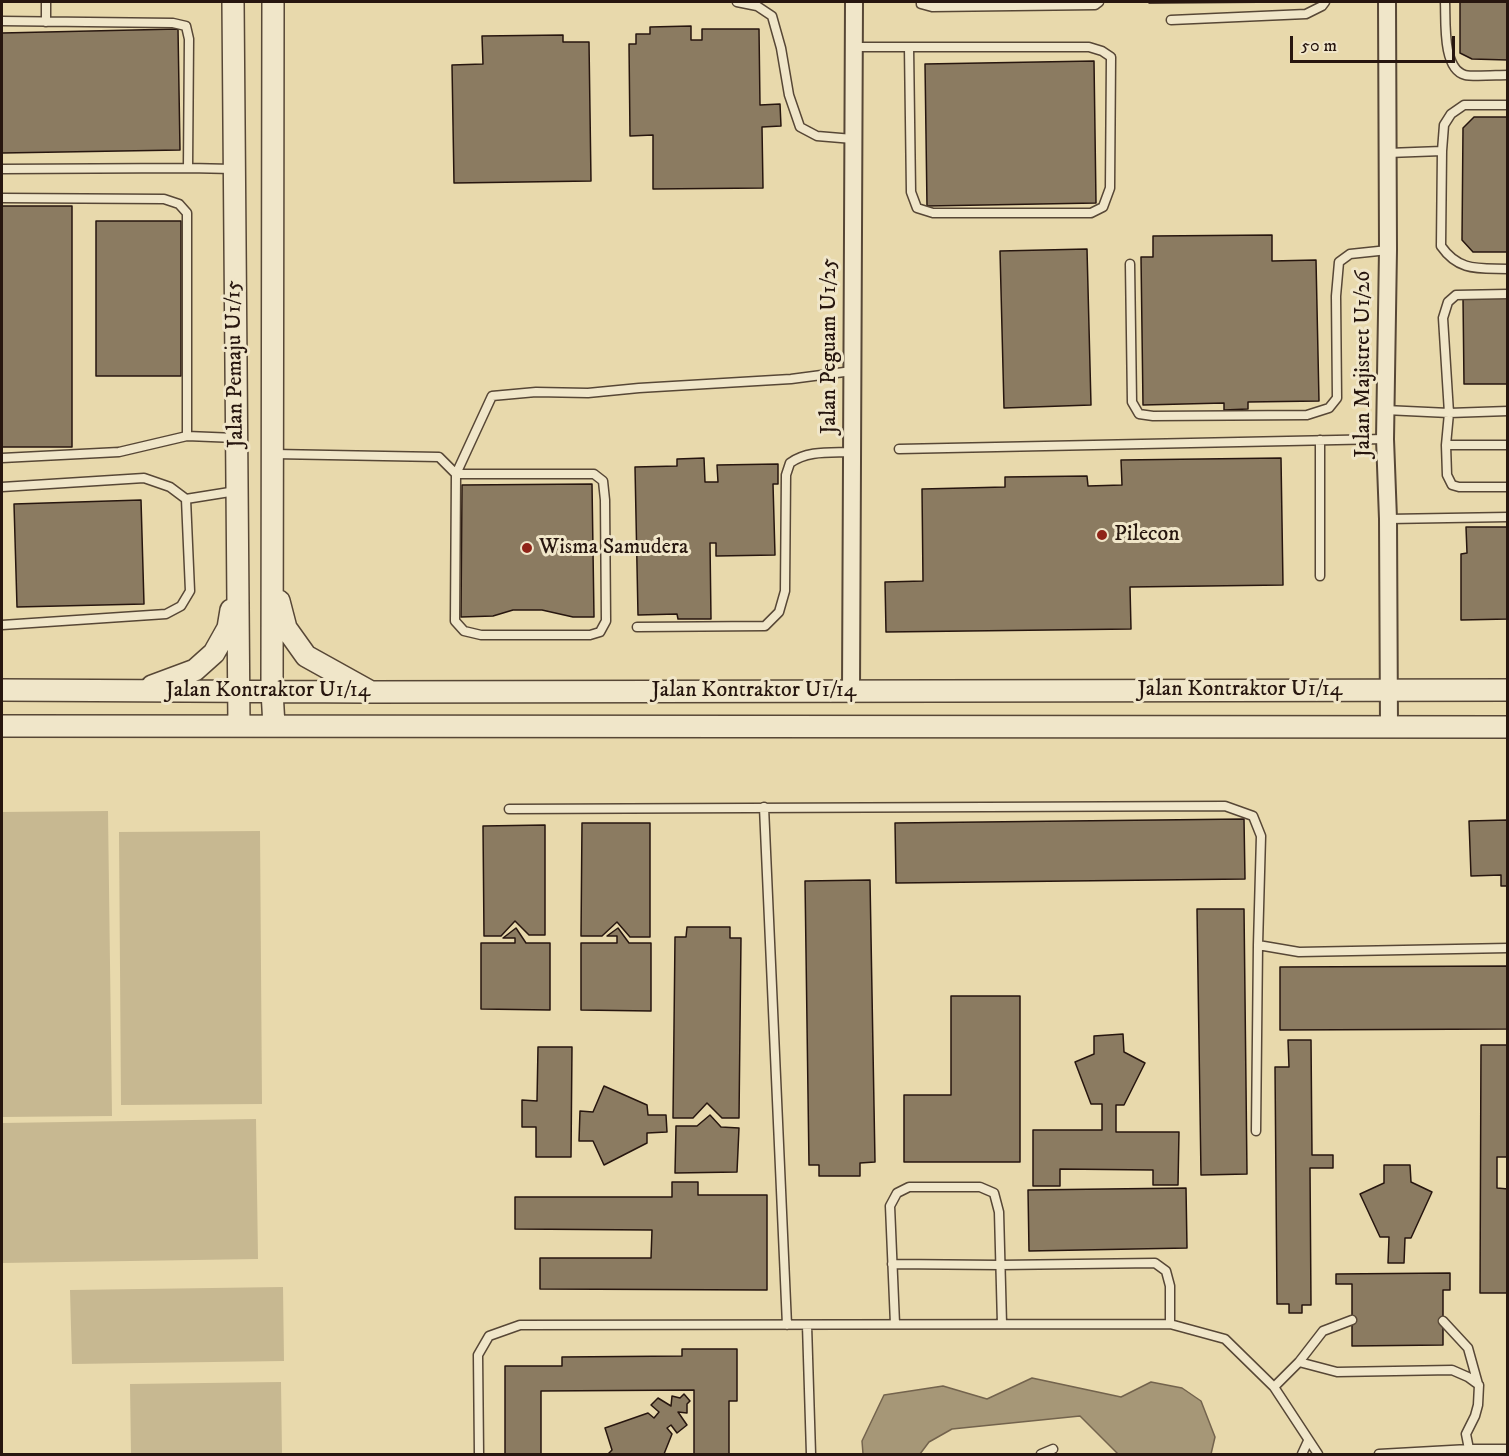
<!DOCTYPE html>
<style>
body{margin:0}
#map{position:relative;width:1509px;height:1456px;overflow:hidden;background:#e8d9ac;font-family:"IM FELL DW Pica",serif}
canvas{display:block}
.frame{position:absolute;inset:0;border:3px solid #27160f;pointer-events:none}
.scale{position:absolute;left:1290px;top:36px;width:165px;height:27px;box-sizing:border-box;border:3px solid #27160f;border-top:0;padding-left:8px;font-size:18px;line-height:21px;white-space:nowrap;color:#27160f;-webkit-text-stroke:4px #f0e6c9;paint-order:stroke}
</style>
<div id="map">
<canvas width="1509" height="1456"></canvas>
<div class="frame"></div>
<div class="scale">50 m</div>
</div>
<script>
const g = document.querySelector('canvas').getContext('2d');
g.lineJoin = 'round';
function fillPath(path, color) {
  g.fillStyle = color;
  g.fill(path, 'evenodd');
}
function stroke(path, color, width, dash) {
  g.strokeStyle = color;
  g.lineWidth = width;
  g.lineCap = dash ? 'butt' : 'round';
  g.setLineDash(dash || []);
  g.stroke(path);
}
function write(font, color, halo, rows, align = 'center') {
  g.font = font + ' "IM FELL DW Pica",serif';
  g.lineWidth = 6;
  g.setLineDash([]);
  g.textBaseline = 'middle';
  g.strokeStyle = halo;
  g.fillStyle = color;
  for (const [text, x, y, turn = 0] of rows) {
    g.save();
    g.translate(x, y);
    g.rotate((+turn || 0) * Math.PI / 180);
    g.textAlign = isNaN(turn) ? turn : align;
    if (halo) g.strokeText(text, 0, 0);
    g.fillText(text, 0, 0);
    g.restore();
  }
}
const green = new Path2D(`
 M 108,811 L 112,1116 L 2,1117 L 2,812 Z
 M 260,831 L 262,1104 L 121,1105 L 119,832 Z
 M 256,1119 L 258,1259 L 2,1263 L 2,1123 Z
 M 283,1287 L 284,1361 L 72,1364 L 70,1290 Z
 M 281,1382 L 282,1454 L 131,1454 L 130,1384 Z`);
const water = new Path2D(`
 M 1032,1378 L 1121,1397 L 1151,1382 L 1182,1388 L 1201,1401 L 1215,1437 L 1211,1454 L 1118,1454 L 1080,1416 L 952,1429 L 929,1442 L 920,1454 L 863,1454 L 862,1441 L 884,1395 L 943,1386 L 987,1399 Z`);
const building = new Path2D(`
 M 1149,2 L 1296,2 L 1149,3 Z
 M 1460,2 L 1508,2 L 1508,60 L 1472,59 L 1460,53 Z
 M 691,26 L 691,40 L 702,40 L 702,29 L 759,29 L 760,105 L 780,104 L 781,126 L 762,127 L 763,188 L 653,189 L 653,135 L 630,136 L 629,44 L 636,44 L 636,34 L 650,34 L 650,27 Z
 M 178,29 L 180,150 L 2,153 L 2,33 Z
 M 563,35 L 563,42 L 589,42 L 591,181 L 454,183 L 452,65 L 483,64 L 482,36 Z
 M 1094,61 L 1096,203 L 927,206 L 925,64 Z
 M 1474,117 L 1508,117 L 1508,252 L 1473,252 L 1462,240 L 1463,128 Z
 M 2,206 L 72,206 L 72,447 L 2,447 Z
 M 96,221 L 181,221 L 181,376 L 96,376 Z
 M 1272,235 L 1272,261 L 1316,260 L 1319,401 L 1248,402 L 1248,409 L 1224,410 L 1224,403 L 1143,405 L 1141,257 L 1153,257 L 1153,236 Z
 M 1087,249 L 1091,405 L 1004,408 L 1000,251 Z
 M 1508,297 L 1508,384 L 1464,384 L 1463,298 Z
 M 704,458 L 705,482 L 718,482 L 717,465 L 778,464 L 778,484 L 773,484 L 775,555 L 716,556 L 716,543 L 710,543 L 711,619 L 678,619 L 677,614 L 638,615 L 635,467 L 677,466 L 677,459 Z
 M 1281,458 L 1283,585 L 1130,587 L 1131,629 L 886,632 L 885,582 L 923,581 L 922,489 L 1005,487 L 1005,477 L 1087,476 L 1088,486 L 1122,485 L 1121,460 Z
 M 592,484 L 594,617 L 573,617 L 542,610 L 513,610 L 493,616 L 461,617 L 462,485 Z
 M 141,500 L 144,604 L 17,607 L 14,504 Z
 M 1466,527 L 1508,527 L 1508,619 L 1461,620 L 1461,554 L 1467,553 Z
 M 1244,819 L 1245,879 L 896,883 L 895,823 Z
 M 1508,820 L 1508,886 L 1501,886 L 1501,875 L 1471,876 L 1469,821 Z
 M 582,823 L 650,823 L 650,937 L 630,937 L 617,922 L 602,936 L 581,936 Z
 M 545,825 L 545,935 L 529,935 L 515,921 L 501,936 L 484,936 L 483,826 Z
 M 870,880 L 875,1162 L 860,1163 L 860,1176 L 819,1176 L 819,1165 L 809,1165 L 805,881 Z
 M 1197,909 L 1244,909 L 1247,1174 L 1201,1175 Z
 M 687,927 L 730,927 L 730,938 L 741,938 L 739,1118 L 722,1118 L 707,1103 L 693,1118 L 673,1118 L 675,937 L 686,937 Z
 M 516,928 L 526,943 L 550,943 L 550,1010 L 481,1009 L 481,943 L 515,943 L 515,938 L 503,938 Z
 M 618,928 L 629,943 L 651,943 L 651,1011 L 581,1010 L 581,943 L 617,943 L 617,936 L 607,936 Z
 M 1508,966 L 1508,1029 L 1280,1030 L 1280,967 Z
 M 951,996 L 1020,996 L 1020,1162 L 904,1162 L 904,1095 L 951,1095 Z
 M 1123,1034 L 1124,1052 L 1145,1063 L 1124,1105 L 1116,1105 L 1116,1132 L 1179,1132 L 1178,1185 L 1153,1185 L 1153,1170 L 1060,1169 L 1060,1186 L 1033,1186 L 1033,1130 L 1102,1130 L 1102,1104 L 1091,1104 L 1075,1062 L 1094,1054 L 1094,1036 Z
 M 1288,1040 L 1311,1040 L 1312,1155 L 1333,1155 L 1333,1168 L 1310,1168 L 1311,1305 L 1302,1305 L 1302,1313 L 1289,1313 L 1289,1304 L 1277,1304 L 1275,1067 L 1289,1067 Z
 M 1481,1045 L 1508,1045 L 1508,1157 L 1497,1157 L 1497,1188 L 1508,1189 L 1508,1293 L 1480,1293 Z
 M 538,1047 L 572,1047 L 571,1157 L 536,1157 L 536,1127 L 522,1127 L 522,1100 L 537,1101 Z
 M 604,1086 L 647,1105 L 648,1115 L 666,1115 L 667,1132 L 647,1133 L 647,1143 L 604,1165 L 593,1141 L 579,1141 L 580,1111 L 593,1112 Z
 M 710,1115 L 721,1127 L 739,1128 L 737,1172 L 675,1173 L 676,1126 L 697,1126 Z
 M 1384,1165 L 1410,1165 L 1411,1182 L 1432,1192 L 1411,1238 L 1405,1238 L 1404,1263 L 1388,1263 L 1389,1237 L 1380,1237 L 1360,1194 L 1384,1183 Z
 M 672,1182 L 698,1182 L 698,1195 L 767,1195 L 767,1290 L 540,1289 L 540,1258 L 651,1258 L 652,1230 L 515,1229 L 515,1197 L 672,1197 Z
 M 1186,1188 L 1187,1248 L 1029,1251 L 1028,1190 Z
 M 1450,1273 L 1450,1290 L 1443,1290 L 1443,1345 L 1352,1346 L 1352,1284 L 1336,1284 L 1336,1274 Z
 M 682,1349 L 737,1349 L 737,1401 L 729,1401 L 729,1454 L 694,1454 L 694,1390 L 541,1391 L 541,1454 L 505,1454 L 505,1366 L 562,1366 L 562,1357 L 682,1356 Z
 M 684,1394 L 690,1401 L 687,1404 L 687,1413 L 678,1412 L 687,1425 L 677,1433 L 671,1425 L 667,1428 L 672,1434 L 664,1454 L 608,1454 L 612,1450 L 605,1428 L 648,1413 L 654,1418 L 659,1412 L 651,1405 L 658,1398 L 671,1406 L 672,1396 L 680,1398 Z`);
const service = new Path2D(`
 M 737,2 L 757,6 L 772,16 L 781,48 L 789,95 L 800,127 L 817,136 L 853,139
 M 921,2 L 921,4 L 932,7 L 1095,5 L 1099,2
 M 1445,2 C 1446,20 1442,69 1465,75 C 1472,77 1498,75 1508,75
 M 1171,20 L 1306,14 L 1322,6 L 1325,2
 M 2,21 L 173,23 L 186,26 L 189,39 L 188,168
 M 46,22 L 46,2
 M 854,47 L 1089,47 L 1102,51 L 1111,57 L 1110,188 L 1103,207 L 1091,213 L 933,213 L 917,208 L 911,192 L 909,47
 M 1508,105 L 1464,105 L 1451,114 L 1444,125 L 1442,151 L 1441,246 C 1459,272 1479,268 1508,269
 M 1388,153 L 1442,151
 M 2,169 L 188,168 L 233,169
 M 2,198 L 164,199 L 179,204 L 187,213 L 187,436
 M 1130,264 L 1132,402 L 1139,414 L 1153,416 L 1307,415 L 1329,408 L 1337,398 L 1336,296 L 1339,262 L 1350,254 L 1388,250
 M 1508,294 L 1456,295 L 1448,302 L 1443,318 L 1449,413 L 1446,445 L 1447,475 L 1452,485 L 1459,487 L 1508,487
 M 1385,410 L 1449,413 L 1508,411
 M 1320,440 L 1320,576
 M 1446,445 L 1508,445
 M 899,449 L 1385,439
 M 274,454 L 439,457 L 456,474 L 594,474 L 603,481 L 605,500 L 606,621 L 600,632 L 590,635 L 481,635 L 464,631 L 455,621 L 456,474 L 492,396 L 536,392 L 588,393 L 639,388 L 791,379 L 852,371
 M 2,458 L 119,452 L 187,436 L 236,438
 M 2,487 L 144,478 L 170,487 L 186,499 L 190,591 L 181,606 L 166,614 L 2,625
 M 186,499 L 236,491
 M 1388,519 L 1508,517
 M 637,627 L 765,626 L 779,612 L 785,591 L 786,475 L 790,463 C 808,450 831,453 852,452
 M 764,807 L 787,1325
 M 509,809 L 1225,806 L 1253,816 L 1261,836 L 1258,945 L 1299,952 L 1508,948
 M 1256,1131 L 1258,945
 M 892,1264 L 1000,1265 L 1155,1263 L 1166,1271 L 1170,1286 L 1170,1324
 M 1443,1321 L 1468,1348 L 1478,1384
 M 895,1324 L 890,1206 L 897,1193 L 909,1187 L 980,1187 L 994,1193 L 999,1212 L 1002,1324
 M 807,1325 L 811,1454
 M 1299,1362 L 1323,1331 L 1352,1320
 M 1274,1387 L 1299,1362 L 1337,1372 L 1452,1370 L 1468,1377 L 1479,1385 L 1478,1405 L 1475,1416 L 1466,1434 L 1469,1449
 M 479,1454 L 478,1355 L 489,1336 L 520,1325 L 1170,1324 L 1225,1339 L 1274,1387 L 1318,1454
 M 1041,1454 L 1053,1449
 M 1302,1454 L 1308,1441
 M 1379,1454 L 1469,1449 L 1508,1449`);
const minor = new Path2D(`
 M 1387,2 L 1388,250 L 1385,439 L 1388,519 L 1389,727
 M 851,691 L 854,2`);
const tertiary = new Path2D(`
 M 233,2 L 239,726
 M 273,2 L 272,691 L 274,726
 M 279,601 L 286,628 L 306,656 L 369,691
 M 152,686 L 195,670 L 214,653 L 228,628 L 231,610
 M 2,690 L 371,692 L 1508,690
 M 2,726 L 1508,727`);
const markers = [
 [1102,535,6,"#8f2418"],
 [527,548,6,"#8f2418"]
];
const streetNames = [
 ["Jalan Peguam U1/25",830,346,-90],
 ["Jalan Pemaju U1/15",236,364,-91],
 ["Jalan Majistret U1/26",1364,364,-90],
 ["Jalan Kontraktor U1/14",1240,690],
 ["Jalan Kontraktor U1/14",268,691],
 ["Jalan Kontraktor U1/14",754,691]
];
const poiNames = [
 ["Pilecon",1114,535],
 ["Wisma Samudera",539,548]
];
fillPath(green, '#c7b891');
fillPath(water, '#a69777');
stroke(water, '#73634d', 1.5);
fillPath(building, '#8b7b61');
stroke(building, '#27160f', 1.5);
stroke(service, '#574736', 11);
stroke(minor, '#574736', 20);
stroke(tertiary, '#574736', 24);
stroke(service, '#f0e6c9', 8);
stroke(minor, '#f0e6c9', 16);
stroke(tertiary, '#f0e6c9', 21);
for (const [x, y, r, color] of markers) {
  const dot = new Path2D();
  dot.arc(x, y, r, 0, 2 * Math.PI);
  g.fillStyle = color;
  g.fill(dot);
  stroke(dot, '#f0e6c9', 2);
}
write('22px', '#27160f', '#f0e6c9', streetNames);
write('22px', '#27160f', '#f0e6c9', poiNames, 'left');
</script>
